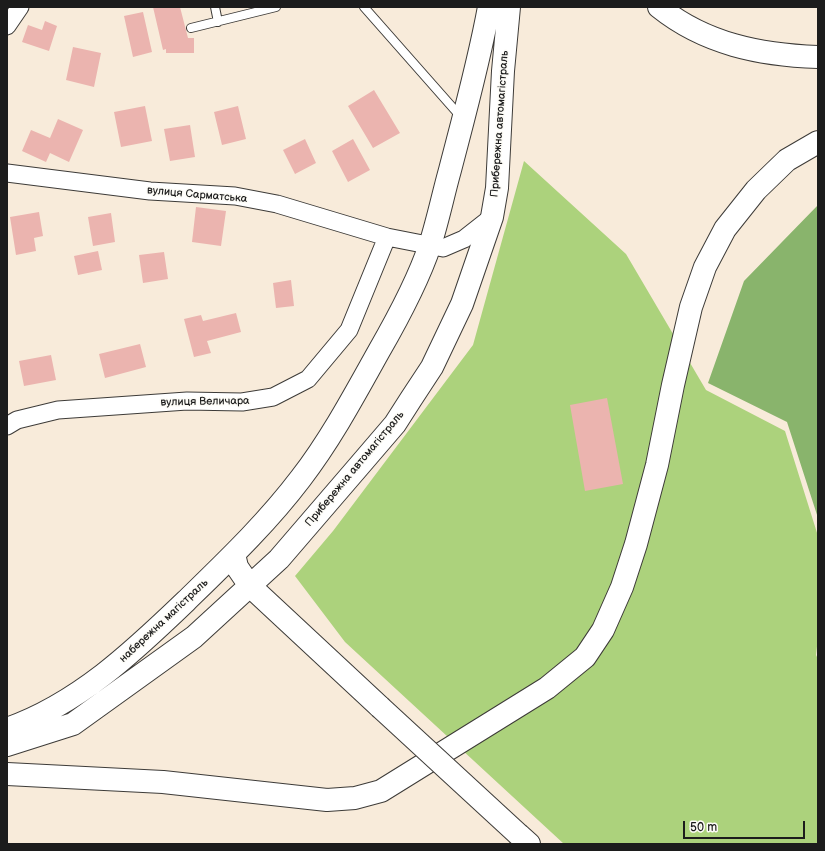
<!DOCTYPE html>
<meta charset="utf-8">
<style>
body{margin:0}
#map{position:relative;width:825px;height:851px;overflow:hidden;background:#f8ebda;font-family:"Balsamiq Sans",sans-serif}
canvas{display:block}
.frame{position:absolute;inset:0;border:8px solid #1c1c1c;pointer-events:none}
.scale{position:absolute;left:683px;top:821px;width:122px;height:18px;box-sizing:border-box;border:2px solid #1c1c1c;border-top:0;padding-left:5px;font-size:12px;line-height:14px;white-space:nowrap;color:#1c1c1c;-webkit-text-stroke:3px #fdfcf7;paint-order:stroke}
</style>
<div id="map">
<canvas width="825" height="851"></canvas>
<div class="frame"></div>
<div class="scale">50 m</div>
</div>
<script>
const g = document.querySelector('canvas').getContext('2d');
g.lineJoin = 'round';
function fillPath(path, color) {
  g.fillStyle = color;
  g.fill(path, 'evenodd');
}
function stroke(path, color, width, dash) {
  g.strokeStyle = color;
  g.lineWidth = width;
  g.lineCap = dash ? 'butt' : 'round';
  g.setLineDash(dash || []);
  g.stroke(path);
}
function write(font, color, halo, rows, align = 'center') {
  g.font = font + ' "Balsamiq Sans",sans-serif';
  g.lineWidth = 3;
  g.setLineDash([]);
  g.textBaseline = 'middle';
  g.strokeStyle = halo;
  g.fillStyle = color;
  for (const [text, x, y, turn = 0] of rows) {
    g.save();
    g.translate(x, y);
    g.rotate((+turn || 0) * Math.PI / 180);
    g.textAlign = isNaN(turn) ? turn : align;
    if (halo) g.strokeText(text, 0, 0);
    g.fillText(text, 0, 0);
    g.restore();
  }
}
const green = new Path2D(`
 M 524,161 L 626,254 L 706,390 L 785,431 L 818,536 L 818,638 L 816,655 L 818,659 L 818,844 L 564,844 L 345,642 L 295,576 L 333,531 L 473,345 Z`);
const forest = new Path2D(`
 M 818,205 L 818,518 L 787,422 L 708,383 L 744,281 Z`);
const building = new Path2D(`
 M 153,7 L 180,7 L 188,38 L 194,38 L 194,53 L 166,53 L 166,49 L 163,50 Z
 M 143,12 L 152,52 L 133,57 L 124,16 Z
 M 45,21 L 57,26 L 49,51 L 22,42 L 28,25 L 42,30 Z
 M 73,47 L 101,53 L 94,87 L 66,80 Z
 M 374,90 L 400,133 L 373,148 L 348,106 Z
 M 145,106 L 152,141 L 121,147 L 114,112 Z
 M 238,106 L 246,139 L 222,145 L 214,112 Z
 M 58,119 L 83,130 L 69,162 L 50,153 L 46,162 L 22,151 L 31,130 L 50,138 Z
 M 190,125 L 195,157 L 170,161 L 164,129 Z
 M 305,139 L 316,163 L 295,174 L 283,150 Z
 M 353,139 L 370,170 L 348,182 L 332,151 Z
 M 196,207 L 226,211 L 221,246 L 192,242 Z
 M 39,212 L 43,236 L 34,238 L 36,251 L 16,255 L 10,217 Z
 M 111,213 L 115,242 L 93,246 L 88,217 Z
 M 98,251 L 102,270 L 78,275 L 74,256 Z
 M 164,252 L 168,279 L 143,283 L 139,255 Z
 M 291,280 L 294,306 L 276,308 L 273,283 Z
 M 236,313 L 241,332 L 207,341 L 211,353 L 194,357 L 184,319 L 201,315 L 203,321 Z
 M 140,344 L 146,367 L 105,378 L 99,354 Z
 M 51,355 L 56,380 L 24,386 L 19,361 Z
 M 607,398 L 623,484 L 585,491 L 570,405 Z`);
const service = new Path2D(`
 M 215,7 L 218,22
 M 364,7 L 461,117
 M 191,28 L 276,7`);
const minor = new Path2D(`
 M 7,26 L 20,7
 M 7,173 L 150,191 L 235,196 L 277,204 L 387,237 L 443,248 L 464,239 L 492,217
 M 7,426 L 17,420 L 58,410 L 187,401 L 242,402 L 273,397 L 308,379 L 349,330 L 387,237`);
const primary = new Path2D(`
 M 659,7 C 705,44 760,55 818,57
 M 234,554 L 237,567 L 250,586 L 380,707
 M 7,729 C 78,704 133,652 186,601 C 226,562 267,523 301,478 C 331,439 355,394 379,351 C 398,318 418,281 430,245 C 438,220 443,195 450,170 C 464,116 479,62 489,7
 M 7,745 L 73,724 L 194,637 L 279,559 L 359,466 L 395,424 L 411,399 L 432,367 L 462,304 L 492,217 L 497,188 L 503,71 L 509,7
 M 7,774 L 163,782 L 327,800 L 355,798 L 381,791 L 547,688 L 585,657 L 603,630 L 622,587 L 636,544 L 657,465 L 673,385 L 691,307 L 705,267 L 725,229 L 756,190 L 787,160 L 818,142
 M 519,835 L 529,844`);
const primaryBridge = new Path2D(`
 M 380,707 L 519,835`);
const streetNames = [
 ["Прибережна автомагістраль",500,124,-86],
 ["вулиця Сарматська",197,195,5],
 ["вулиця Величара",205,402,-1],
 ["Прибережна автомагістраль",355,469,-50],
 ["набережна магістраль",164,621,-43]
];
fillPath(green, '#acd27c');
fillPath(forest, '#89b46c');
fillPath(building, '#ebb4af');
stroke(service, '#3d3b38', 10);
stroke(minor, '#3d3b38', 19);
stroke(primary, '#3d3b38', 24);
stroke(service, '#fff', 8);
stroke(minor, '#fff', 17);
stroke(primary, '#fff', 22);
stroke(primaryBridge, '#3d3b38', 24, []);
stroke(primaryBridge, '#fff', 22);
write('11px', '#1c1c1c', '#fdfcf7', streetNames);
</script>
